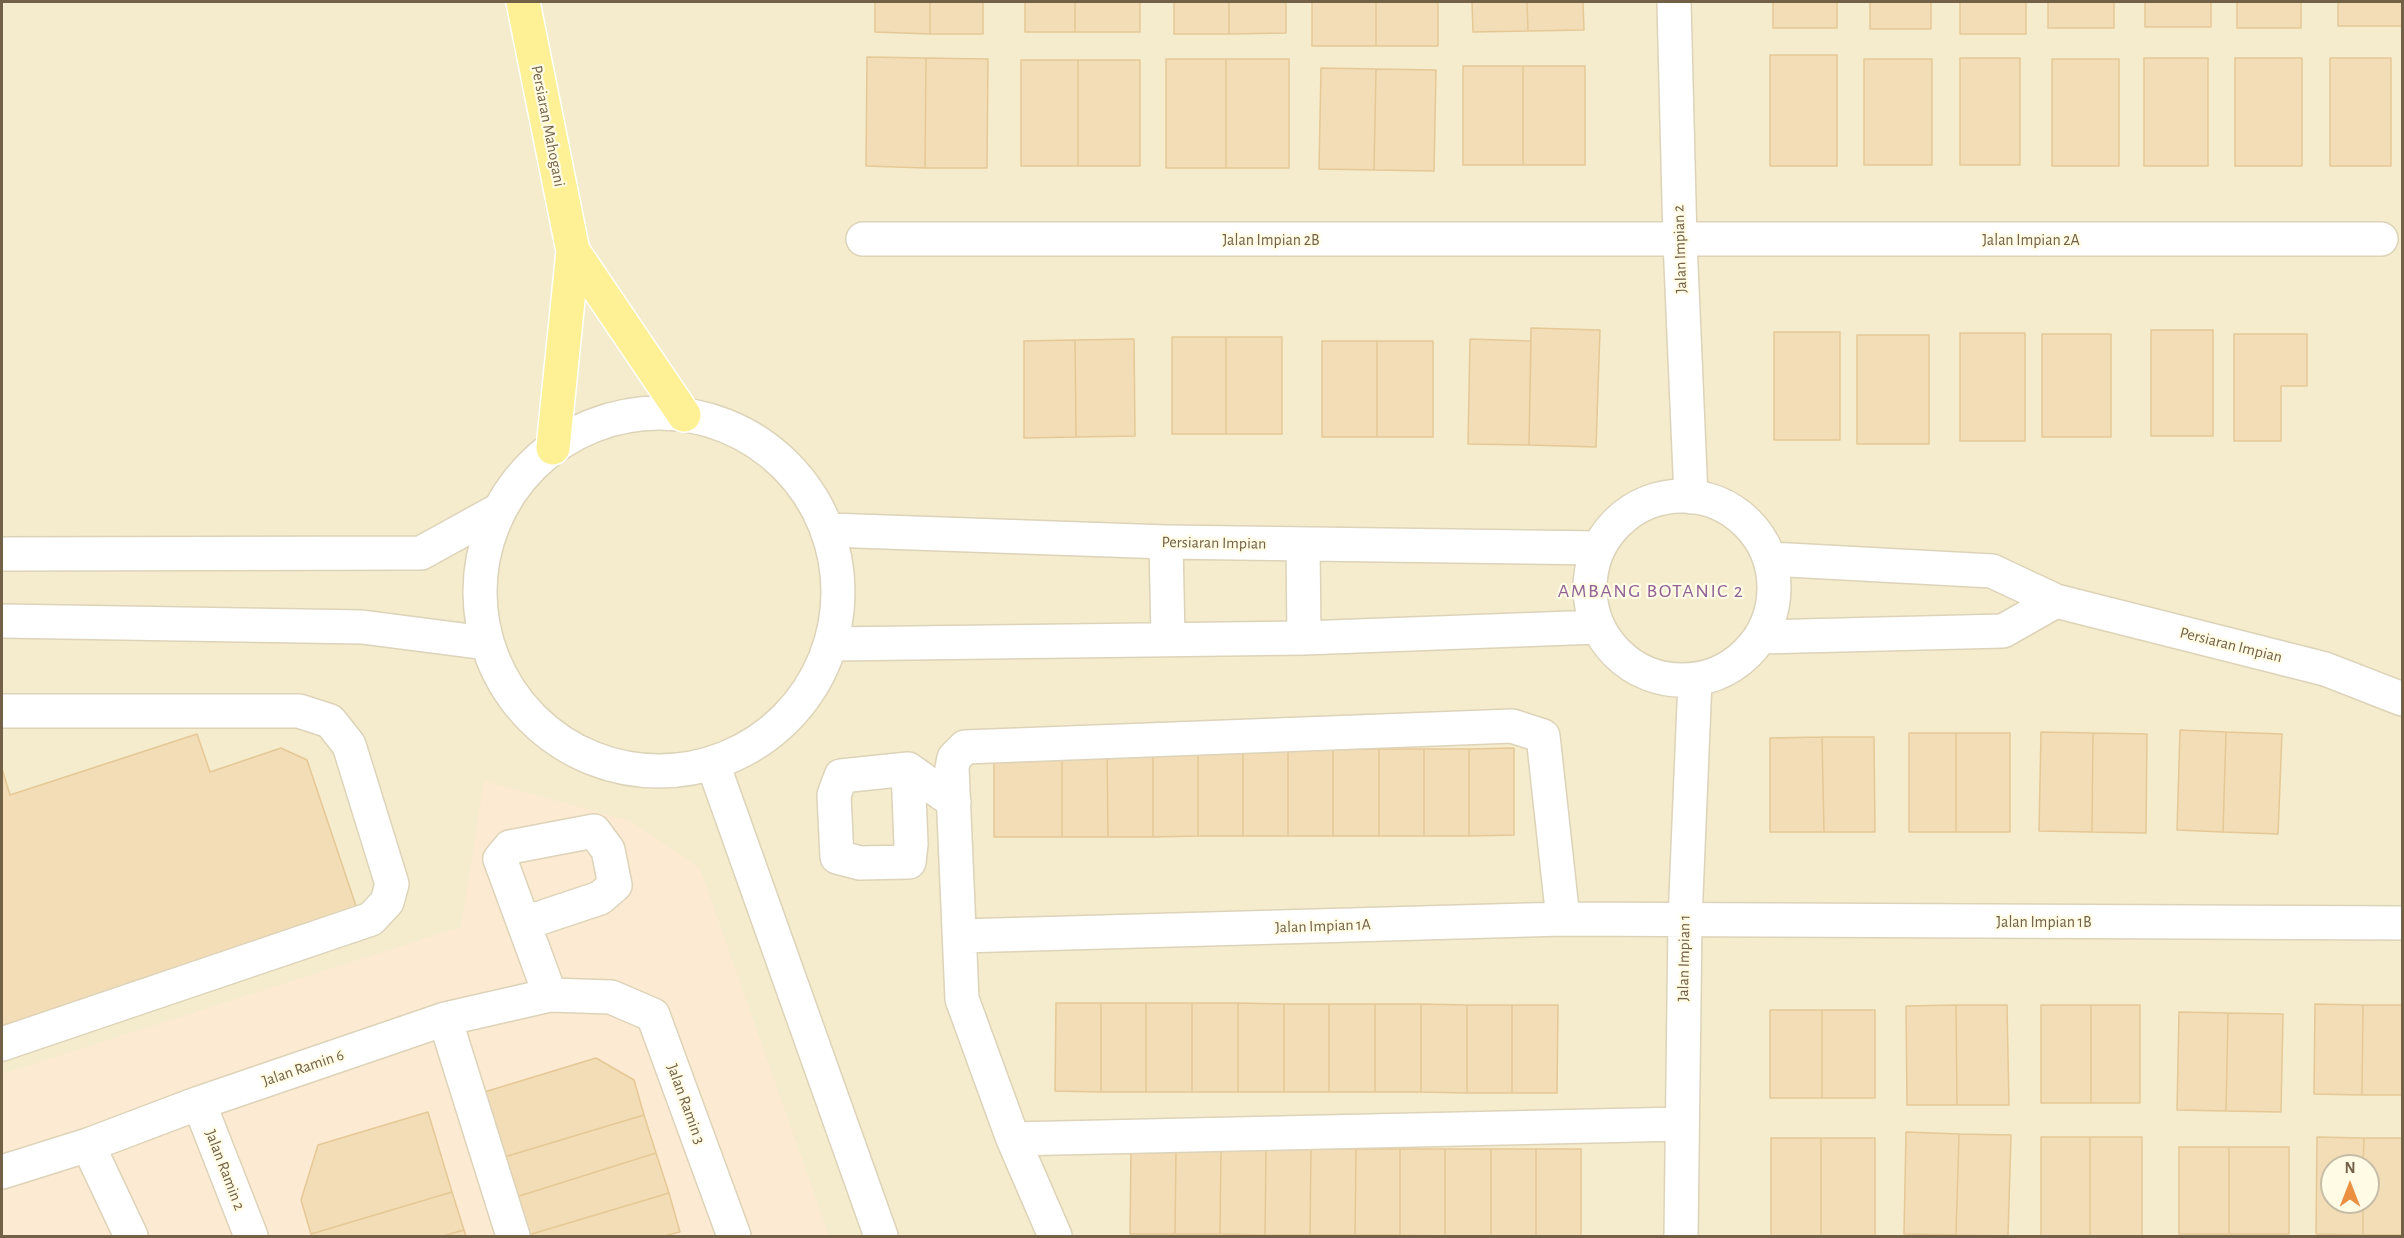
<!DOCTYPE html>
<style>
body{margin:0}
#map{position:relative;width:2404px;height:1238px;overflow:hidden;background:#fcf8df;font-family:"Alegreya Sans",sans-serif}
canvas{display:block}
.frame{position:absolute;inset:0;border:3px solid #736147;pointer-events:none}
.north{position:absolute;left:2320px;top:1154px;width:60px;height:60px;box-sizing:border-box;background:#fffbe5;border:2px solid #c7bda6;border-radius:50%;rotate:0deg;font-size:16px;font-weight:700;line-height:24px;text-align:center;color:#736147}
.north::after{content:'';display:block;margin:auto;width:21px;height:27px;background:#ea9040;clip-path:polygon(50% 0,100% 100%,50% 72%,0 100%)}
</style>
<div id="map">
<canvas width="2404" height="1238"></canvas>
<div class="frame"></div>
<div class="north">N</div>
</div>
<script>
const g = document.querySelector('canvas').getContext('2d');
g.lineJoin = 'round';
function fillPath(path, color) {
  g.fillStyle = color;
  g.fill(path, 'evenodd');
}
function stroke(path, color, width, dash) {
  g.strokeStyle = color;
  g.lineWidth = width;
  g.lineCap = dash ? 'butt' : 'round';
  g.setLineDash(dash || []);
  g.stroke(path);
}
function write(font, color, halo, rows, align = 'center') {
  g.font = font + ' "Alegreya Sans",sans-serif';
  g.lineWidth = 4.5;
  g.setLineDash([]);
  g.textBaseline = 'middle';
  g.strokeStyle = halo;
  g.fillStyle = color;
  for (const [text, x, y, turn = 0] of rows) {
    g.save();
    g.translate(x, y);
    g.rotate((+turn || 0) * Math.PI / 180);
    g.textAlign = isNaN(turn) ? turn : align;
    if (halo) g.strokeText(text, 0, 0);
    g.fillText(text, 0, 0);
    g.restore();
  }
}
const residential = new Path2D(`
 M 2,2 L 2402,2 L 2402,1236 L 2,1236 ZM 2332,1166 L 2368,1166 L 2368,1202 L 2332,1202 Z`);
const commercial = new Path2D(`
 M 484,781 L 630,821 L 700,868 L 829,1236 L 2,1236 L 2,1074 L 461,927 Z`);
const building = new Path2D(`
 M 875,2 L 930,2 L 930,34 L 875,32 Z
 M 930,2 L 983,2 L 983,34 L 930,34 Z
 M 1025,2 L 1075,2 L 1075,32 L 1025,32 Z
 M 1075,2 L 1140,2 L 1140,32 L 1075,32 Z
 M 1174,2 L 1229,2 L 1229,34 L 1174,34 Z
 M 1229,2 L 1286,2 L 1286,33 L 1229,34 Z
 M 1312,2 L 1376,2 L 1376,46 L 1312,46 Z
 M 1376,2 L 1438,2 L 1438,46 L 1376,46 Z
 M 1472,2 L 1527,2 L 1528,31 L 1473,32 Z
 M 1527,2 L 1583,2 L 1584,30 L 1528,31 Z
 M 1773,2 L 1837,2 L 1837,28 L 1773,28 Z
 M 1870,2 L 1931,2 L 1931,29 L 1870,29 Z
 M 1960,2 L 2026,2 L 2026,34 L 1960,34 Z
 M 2048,2 L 2114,2 L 2114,28 L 2048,28 Z
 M 2145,2 L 2211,2 L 2211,27 L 2145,27 Z
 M 2237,2 L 2301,2 L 2301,28 L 2237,28 Z
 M 2338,2 L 2402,2 L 2402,26 L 2338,26 Z
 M 1770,55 L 1837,55 L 1837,166 L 1770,166 Z
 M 867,57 L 926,58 L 925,168 L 866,166 Z
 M 926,58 L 988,59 L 987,168 L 925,168 Z
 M 1960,58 L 2020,58 L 2020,165 L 1960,165 Z
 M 2144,58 L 2208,58 L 2208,166 L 2144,166 Z
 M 2235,58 L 2302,58 L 2302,166 L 2235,166 Z
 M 2330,58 L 2391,58 L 2391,166 L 2330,166 Z
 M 1166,59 L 1226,59 L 1226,168 L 1166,168 Z
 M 1226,59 L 1289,59 L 1289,168 L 1226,168 Z
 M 1864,59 L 1932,59 L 1932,165 L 1864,165 Z
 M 2052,59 L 2119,59 L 2119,166 L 2052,166 Z
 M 1021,60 L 1078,60 L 1078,166 L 1021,166 Z
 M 1078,60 L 1140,60 L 1140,166 L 1078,166 Z
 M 1463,66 L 1523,66 L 1523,165 L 1463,165 Z
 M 1523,66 L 1585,66 L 1585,165 L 1523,165 Z
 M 1321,68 L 1376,69 L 1374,170 L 1319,169 Z
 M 1376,69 L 1436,70 L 1434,171 L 1374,170 Z
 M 1531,328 L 1600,330 L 1596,447 L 1529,445 Z
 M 2151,330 L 2213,330 L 2213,436 L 2151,436 Z
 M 1774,332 L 1840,332 L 1840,440 L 1774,440 Z
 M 1960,333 L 2025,333 L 2025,441 L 1960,441 Z
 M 2042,334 L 2111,334 L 2111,437 L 2042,437 Z
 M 2234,334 L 2307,334 L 2307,386 L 2281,386 L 2281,441 L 2234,441 Z
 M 1857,335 L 1929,335 L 1929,444 L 1857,444 Z
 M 1172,337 L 1226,337 L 1226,434 L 1172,434 Z
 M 1226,337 L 1282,337 L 1282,434 L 1226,434 Z
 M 1134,339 L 1135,436 L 1076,437 L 1075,340 Z
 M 1470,339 L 1531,341 L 1529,445 L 1468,444 Z
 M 1075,340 L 1076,437 L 1024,438 L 1024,341 Z
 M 1322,341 L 1377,341 L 1377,437 L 1322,437 Z
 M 1377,341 L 1433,341 L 1433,437 L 1377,437 Z
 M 2180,730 L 2226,732 L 2223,832 L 2177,830 Z
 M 2041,732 L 2093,733 L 2092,832 L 2039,831 Z
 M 2226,732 L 2282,734 L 2278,834 L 2223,832 Z
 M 1909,733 L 1956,733 L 1956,832 L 1909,832 Z
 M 1956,733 L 2010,733 L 2010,832 L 1956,832 Z
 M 2093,733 L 2147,734 L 2146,833 L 2092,832 Z
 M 197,734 L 210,772 L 281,748 L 307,760 L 357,909 L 2,1026 L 2,769 L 10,795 Z
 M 1822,737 L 1874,737 L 1875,832 L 1824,832 Z
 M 1822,737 L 1824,832 L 1770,832 L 1770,738 Z
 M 1514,748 L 1514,835 L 1469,836 L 1469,749 Z
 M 1198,749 L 1243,749 L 1243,836 L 1198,836 Z
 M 1198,749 L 1198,836 L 1153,837 L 1153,750 Z
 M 1243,749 L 1288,749 L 1288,836 L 1243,836 Z
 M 1288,749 L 1333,749 L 1333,836 L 1288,836 Z
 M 1333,749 L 1379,749 L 1379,836 L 1333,836 Z
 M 1379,749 L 1424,749 L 1424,836 L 1379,836 Z
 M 1424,749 L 1469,749 L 1469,836 L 1424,836 Z
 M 994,750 L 1062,750 L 1062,837 L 994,837 Z
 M 1062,750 L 1107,750 L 1108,837 L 1062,837 Z
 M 1107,750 L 1153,750 L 1153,837 L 1108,837 Z
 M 1056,1003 L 1101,1003 L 1101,1092 L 1055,1091 Z
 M 1101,1003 L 1146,1003 L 1146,1092 L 1101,1092 Z
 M 1146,1003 L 1192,1003 L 1192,1092 L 1146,1092 Z
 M 1192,1003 L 1238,1003 L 1238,1092 L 1192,1092 Z
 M 1238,1003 L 1284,1004 L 1284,1092 L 1238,1092 Z
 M 1284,1004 L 1329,1004 L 1329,1092 L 1284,1092 Z
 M 1329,1004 L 1375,1004 L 1375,1092 L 1329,1092 Z
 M 1375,1004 L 1421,1004 L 1421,1092 L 1375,1092 Z
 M 1421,1004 L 1467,1005 L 1467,1093 L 1421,1092 Z
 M 2315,1004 L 2363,1005 L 2362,1095 L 2314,1094 Z
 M 1467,1005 L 1512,1005 L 1512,1093 L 1467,1093 Z
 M 1512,1005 L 1558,1005 L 1557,1093 L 1512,1093 Z
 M 1956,1005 L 2007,1005 L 2009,1105 L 1957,1105 Z
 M 1956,1005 L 1957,1105 L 1907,1105 L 1906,1006 Z
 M 2041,1005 L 2091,1005 L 2091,1103 L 2041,1103 Z
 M 2091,1005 L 2140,1005 L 2140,1103 L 2091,1103 Z
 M 2363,1005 L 2402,1005 L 2402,1095 L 2362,1095 Z
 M 1770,1010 L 1822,1010 L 1822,1098 L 1770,1098 Z
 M 1822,1010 L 1875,1010 L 1875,1098 L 1822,1098 Z
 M 2179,1012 L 2228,1013 L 2226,1111 L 2177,1110 Z
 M 2228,1013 L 2283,1014 L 2281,1112 L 2226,1111 Z
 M 596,1058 L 634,1080 L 644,1115 L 501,1158 L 481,1093 Z
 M 428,1112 L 452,1192 L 311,1234 L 301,1200 L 318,1145 Z
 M 644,1115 L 656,1153 L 513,1198 L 501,1158 Z
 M 1906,1132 L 1959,1134 L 1956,1235 L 1904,1234 Z
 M 1959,1134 L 2011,1135 L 2008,1236 L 1956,1235 Z
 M 2041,1137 L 2090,1137 L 2090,1236 L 2041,1236 Z
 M 2090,1137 L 2142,1137 L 2142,1236 L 2090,1236 Z
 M 2317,1137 L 2364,1138 L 2363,1166 L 2332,1166 L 2332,1202 L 2363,1202 L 2363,1235 L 2316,1234 Z
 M 1771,1138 L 1821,1138 L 1821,1236 L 1771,1236 Z
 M 1821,1138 L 1875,1138 L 1875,1236 L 1821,1236 Z
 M 2364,1138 L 2402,1138 L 2402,1235 L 2363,1235 L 2363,1202 L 2368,1202 L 2368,1166 L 2363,1166 Z
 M 1131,1147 L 1176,1148 L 1175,1234 L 1130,1234 Z
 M 2179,1147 L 2229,1147 L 2229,1234 L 2179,1234 Z
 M 2229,1147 L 2289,1147 L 2289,1234 L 2229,1234 Z
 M 1176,1148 L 1221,1148 L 1220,1234 L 1175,1234 Z
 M 1221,1148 L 1266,1148 L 1265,1235 L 1220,1234 Z
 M 1266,1148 L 1311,1148 L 1310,1235 L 1265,1235 Z
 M 1311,1148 L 1356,1149 L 1355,1235 L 1310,1235 Z
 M 1356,1149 L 1400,1149 L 1400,1235 L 1355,1235 Z
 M 1400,1149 L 1445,1149 L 1445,1236 L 1400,1235 Z
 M 1445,1149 L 1491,1149 L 1491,1236 L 1445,1236 Z
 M 1491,1149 L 1536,1149 L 1536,1236 L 1491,1236 Z
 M 1536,1149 L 1581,1149 L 1581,1236 L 1536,1236 Z
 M 656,1153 L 669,1193 L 525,1236 L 513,1198 Z
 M 452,1192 L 464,1230 L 443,1236 L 312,1236 L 311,1234 Z
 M 669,1193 L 680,1232 L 664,1236 L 525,1236 Z
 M 464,1230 L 466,1236 L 443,1236 Z`);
const minor = new Path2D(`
 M 1674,2 L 1680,241 L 1691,497
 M 863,239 L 2381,239
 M480 592a179 179 0 1 1 358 0a179 179 0 1 1-358 0Z
 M1590 588a92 92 0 1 1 184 0a92 92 0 1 1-184 0Z
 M 829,530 L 1166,542 L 1598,548
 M 1166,542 L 1168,638
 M 1303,545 L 1304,638
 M 2,554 L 421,553 L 499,510
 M 1770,559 L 1992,571 L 2056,601 L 2325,669 L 2402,699
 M 2,621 L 362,627 L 486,643
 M 1761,637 L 2003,631 L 2056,601
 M 832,644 L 1304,638 L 1597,627
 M 2,711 L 299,711 L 330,721 L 349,745 L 392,884 L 387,902 L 371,919 L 2,1044
 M 713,764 L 881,1236
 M 908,769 L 911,844 L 909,862 L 860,863 L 837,857 L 834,795 L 841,776 L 908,769 L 954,802
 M 525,923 L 600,898 L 615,885 L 608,850 L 594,831 L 510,847 L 500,859 L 550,995
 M 961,936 L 1563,919 L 2402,923
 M 445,1019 L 513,1236
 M 199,1103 L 251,1236
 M 1013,1139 L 1681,1124
 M 88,1145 L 131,1236
 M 2,1172 L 88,1145 L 199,1103 L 445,1019 L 550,995 L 611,997 L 653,1015 L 734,1236
 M 1055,1236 L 1013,1139 L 962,999 L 952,768 L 954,758 L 965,747 L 1512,726 L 1543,736 L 1563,919
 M 1681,1236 L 1685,920 L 1695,680`);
const major = new Path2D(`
 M 523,2 L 573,251 L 553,448
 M 573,251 L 684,415`);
const streetNames = [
 ["Persiaran Mahogani",548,126,79],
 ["Jalan Impian 2B",1271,240],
 ["Jalan Impian 2A",2031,240],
 ["Jalan Impian 2",1680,249,-92],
 ["Persiaran Impian",1214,543,1],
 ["Persiaran Impian",2231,645,14],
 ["Jalan Impian 1B",2044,922],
 ["Jalan Impian 1A",1323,926,-2],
 ["Jalan Impian 1",1684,958,-89],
 ["Jalan Ramin 6",303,1068,-19],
 ["Jalan Ramin 3",686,1104,70],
 ["Jalan Ramin 2",225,1170,69]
];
const quarterNames = [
 ["AMBANG BOTANIC 2",1651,591]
];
fillPath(residential, '#f4eccd');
fillPath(commercial, '#fdead2');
fillPath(building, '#f2ddb6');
stroke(building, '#e5c896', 1.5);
stroke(minor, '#ddd3b9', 36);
stroke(major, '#fff', 36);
stroke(minor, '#fff', 33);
stroke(major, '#fdf095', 33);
write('16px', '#736147', '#fffbe5', streetNames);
g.letterSpacing = '1.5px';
write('20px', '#926297', '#fffbe5', quarterNames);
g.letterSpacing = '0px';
</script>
